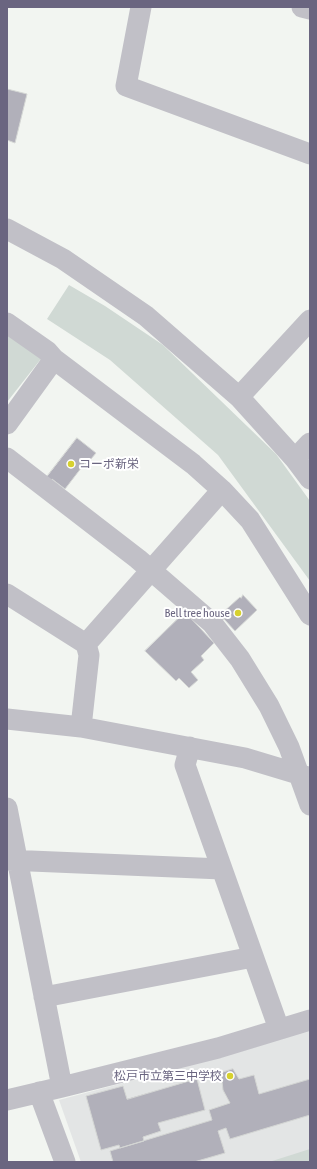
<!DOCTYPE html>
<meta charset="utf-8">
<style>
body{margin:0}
#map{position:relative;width:317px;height:1169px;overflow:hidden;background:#f2f5f1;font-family:"Asap Condensed",sans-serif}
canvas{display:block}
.frame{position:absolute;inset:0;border:8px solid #6a6580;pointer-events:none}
</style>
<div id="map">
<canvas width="317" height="1169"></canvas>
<div class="frame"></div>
</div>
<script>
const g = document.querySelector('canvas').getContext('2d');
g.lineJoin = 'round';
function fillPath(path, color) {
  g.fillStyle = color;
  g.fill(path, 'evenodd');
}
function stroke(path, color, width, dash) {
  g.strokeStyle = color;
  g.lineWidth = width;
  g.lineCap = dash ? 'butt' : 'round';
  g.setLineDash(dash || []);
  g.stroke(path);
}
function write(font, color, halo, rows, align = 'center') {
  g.font = font + ' "Asap Condensed","Noto Sans JP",sans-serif';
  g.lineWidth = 4;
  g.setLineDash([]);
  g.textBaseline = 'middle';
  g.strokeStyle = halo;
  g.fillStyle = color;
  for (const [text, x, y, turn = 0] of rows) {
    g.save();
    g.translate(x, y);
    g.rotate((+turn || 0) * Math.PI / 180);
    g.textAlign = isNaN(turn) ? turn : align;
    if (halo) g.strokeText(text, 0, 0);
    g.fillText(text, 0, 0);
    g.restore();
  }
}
const built = new Path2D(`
 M 310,1030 L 310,1162 L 81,1162 L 59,1100 L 239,1052 Z`);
const green = new Path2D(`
 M 69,285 L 105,306 L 163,345 L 276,454 L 310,501 L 310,581 L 218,455 L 110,360 L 47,319 Z
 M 7,330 L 44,355 L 7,402 Z
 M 310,1149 L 310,1162 L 269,1162 Z`);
const building = new Path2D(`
 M 7,89 L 27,94 L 15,143 L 7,140 Z
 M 77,438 L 96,453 L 86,465 L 85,463 L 65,489 L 52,479 L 50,481 L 46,478 Z
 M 243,595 L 257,610 L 235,631 L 224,619 L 222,620 L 220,615 L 240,597 L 241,598 Z
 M 185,612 L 214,643 L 201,656 L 204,660 L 191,672 L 198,680 L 189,688 L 179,678 L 176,681 L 145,651 Z
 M 233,1069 L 239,1079 L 254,1075 L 259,1094 L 310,1079 L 310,1115 L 230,1139 L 226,1128 L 218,1131 L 225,1153 L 194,1162 L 113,1162 L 110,1151 L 212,1120 L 209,1110 L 230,1103 L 223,1090 L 221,1073 Z
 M 197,1079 L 205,1110 L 158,1123 L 161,1131 L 143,1137 L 144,1141 L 120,1148 L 119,1145 L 101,1150 L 86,1096 L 123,1086 L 127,1099 Z`);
const minor = new Path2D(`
 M 141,7 L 126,86 L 310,154
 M 302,7 L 310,9
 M 7,229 L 63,259 L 146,316 L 239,397 L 295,459 L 310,479
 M 7,323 L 47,351 L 54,359 L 193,464 L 222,490 L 250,520 L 310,615
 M 239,397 L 310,320
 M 7,424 L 54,359
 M 7,458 L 138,559 L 212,623 L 240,659 L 269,706 L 289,747 L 310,805
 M 295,459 L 310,443
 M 7,594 L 86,644 L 89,655 L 81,727
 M 86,644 L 222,490
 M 7,719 L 81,727 L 245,758 L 308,777
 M 190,747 L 185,765 L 279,1029
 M 7,808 L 62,1087
 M 7,860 L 222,869
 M 44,997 L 253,957
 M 39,1092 L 65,1162
 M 7,1100 L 62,1087 L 218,1048 L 310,1020`);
const markers = [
 [71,464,4,"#d7d12f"],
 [238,613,4,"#d7d12f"],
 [230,1076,4,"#d7d12f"]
];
const poiNames = [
 ["コーポ新栄",79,464,"left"],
 ["Bell tree house",230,613],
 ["松戸市立第三中学校",222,1076]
];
fillPath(built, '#e3e5e5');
fillPath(green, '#d0d9d4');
fillPath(building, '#b1b0ba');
stroke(building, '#d4d6d4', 1);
stroke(minor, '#c1c0c7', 21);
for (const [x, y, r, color] of markers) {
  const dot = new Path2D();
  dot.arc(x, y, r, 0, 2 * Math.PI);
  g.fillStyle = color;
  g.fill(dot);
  stroke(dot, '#fff', 1.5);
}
write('12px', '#6a6580', '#fff', poiNames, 'right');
</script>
